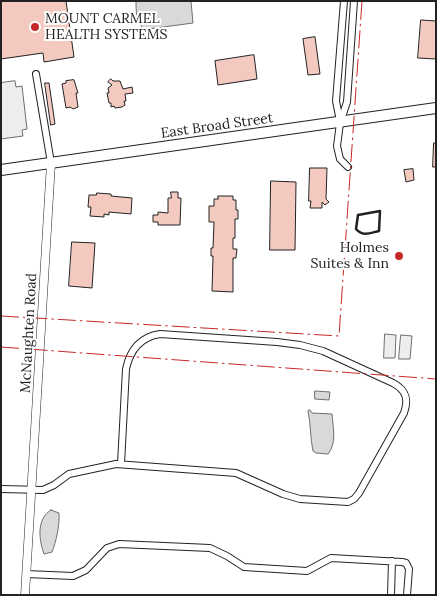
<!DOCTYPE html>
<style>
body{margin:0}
#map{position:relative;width:437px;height:596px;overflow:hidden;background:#fff;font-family:Lora,serif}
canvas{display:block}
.frame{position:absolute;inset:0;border:2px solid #222;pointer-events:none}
</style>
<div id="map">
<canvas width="437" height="596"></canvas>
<div class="frame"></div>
</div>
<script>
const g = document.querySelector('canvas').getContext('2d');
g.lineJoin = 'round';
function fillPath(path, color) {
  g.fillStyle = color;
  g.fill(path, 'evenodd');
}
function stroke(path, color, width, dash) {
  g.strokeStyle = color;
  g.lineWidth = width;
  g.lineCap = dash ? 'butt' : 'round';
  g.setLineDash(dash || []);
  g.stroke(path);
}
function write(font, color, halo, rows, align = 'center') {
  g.font = font + ' Lora,serif';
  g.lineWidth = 4;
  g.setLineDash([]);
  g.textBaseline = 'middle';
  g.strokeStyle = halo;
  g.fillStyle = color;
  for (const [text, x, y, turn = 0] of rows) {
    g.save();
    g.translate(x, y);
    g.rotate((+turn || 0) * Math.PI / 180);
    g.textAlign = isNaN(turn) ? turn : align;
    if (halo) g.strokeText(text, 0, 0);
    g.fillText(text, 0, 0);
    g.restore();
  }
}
const green = new Path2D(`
 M 385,334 L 396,335 L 395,358 L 384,358 Z
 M 401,335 L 412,336 L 410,359 L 399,359 Z`);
const parking = new Path2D(`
 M 15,81 L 16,87 L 22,86 L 27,129 L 22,130 L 23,136 L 1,139 L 1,83 Z`);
const water = new Path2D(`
 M 136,1 L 191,1 L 193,23 L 149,29 L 143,28 C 136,20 136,12 136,1 Z
 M 315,391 L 330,392 L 329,400 L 315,399 Z
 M 310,410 L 312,413 L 332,414 C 333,428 337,443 328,454 L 316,453 L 313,451 C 310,438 311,424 308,411 Z
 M 51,510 L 59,513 C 60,523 56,543 52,552 L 44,554 C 39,540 36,519 51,510 Z`);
const building = new Path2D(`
 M 1,1 L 66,1 L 74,57 L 44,62 L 43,53 L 1,59 Z
 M 421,20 L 436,21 L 436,59 L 418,58 Z
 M 315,37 L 320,74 L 308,75 L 303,39 Z
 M 254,55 L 257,79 L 218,85 L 215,61 Z
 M 111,79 L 113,81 L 120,81 L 123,89 L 132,87 L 133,93 L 125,94 L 126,101 L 124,101 L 125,105 L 122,107 L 115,108 L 114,106 L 111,107 L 111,103 L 109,103 L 107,93 L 109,93 L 108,88 L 112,85 L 108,82 Z
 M 74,80 L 78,93 L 76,93 L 78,107 L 73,109 L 70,107 L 66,108 L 62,84 L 66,83 L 66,81 Z
 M 45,83 L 49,83 L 55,124 L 51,125 Z
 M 434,143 L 436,143 L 436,167 L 433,167 Z
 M 310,168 L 327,168 L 326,199 L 329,202 L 325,205 L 322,202 L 322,208 L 310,208 L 311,201 L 309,201 Z
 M 413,169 L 414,180 L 406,182 L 404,170 Z
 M 271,181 L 296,182 L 295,250 L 270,250 Z
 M 171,192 L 178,192 L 178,198 L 181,198 L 180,225 L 158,225 L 158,222 L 153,222 L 153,215 L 158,215 L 158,212 L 168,213 L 168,198 L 171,198 Z
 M 97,193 L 111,194 L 111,196 L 132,198 L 131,214 L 109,212 L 109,215 L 104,214 L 104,217 L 90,216 L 91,207 L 88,207 L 89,195 L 96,195 Z
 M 218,196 L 233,196 L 233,200 L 236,200 L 236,210 L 238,210 L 238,219 L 235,219 L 235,238 L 233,238 L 233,249 L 237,249 L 236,258 L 233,258 L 233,292 L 212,291 L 213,256 L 211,256 L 211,248 L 213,248 L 214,222 L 209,222 L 209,206 L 214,206 L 214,199 L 218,199 Z
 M 72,242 L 95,243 L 92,288 L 69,286 Z`);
const minor = new Path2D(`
 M 36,74 L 51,163
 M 340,121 L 336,101 L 344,1
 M 348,167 L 340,159 L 337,146 L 340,123 L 347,102 L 354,1
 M 1,489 L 43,490 L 54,485 L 69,474 L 116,464 L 236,473 L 283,494 L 300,499 L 348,502 L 354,499 L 359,493 L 404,413 C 409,399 406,390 393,383 L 323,351 L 300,345 L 277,342 L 160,334 C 140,337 130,350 126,369 L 121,464
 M 26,574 L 73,576 L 86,570 L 107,548 L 119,544 L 210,548 L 227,556 L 244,567 L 307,571 L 331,558 L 402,562 L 406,563 L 409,569 L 407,595
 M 391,595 L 392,561`);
const tertiary = new Path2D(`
 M 25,595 L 51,163`);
const trunk = new Path2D(`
 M 1,170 L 436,108`);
const wall = new Path2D(`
 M 380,211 L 379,231 C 370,233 363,237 356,229 L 358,215 Z`);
const power = new Path2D(`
 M 1,316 L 339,336 L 362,1
 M 1,347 L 436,379`);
const markers = [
 [35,27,5,"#c62828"],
 [399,256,5,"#c62828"]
];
const poiNames = [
 ["MOUNT CARMEL",45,19],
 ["HEALTH SYSTEMS",45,35],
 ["Holmes",389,248,"right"],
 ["Suites & Inn",389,264,"right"]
];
const streetNames = [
 ["East Broad Street",217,126,-8],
 ["McNaughten Road",29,333,-87]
];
fillPath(green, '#eee');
stroke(green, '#6f6f6f', 1);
fillPath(parking, '#ededed');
stroke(parking, '#6f6f6f', 1);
fillPath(water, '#d9d9d9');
stroke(water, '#6f6f6f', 1);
fillPath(building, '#f3c9c0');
stroke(building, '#222', 1);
stroke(minor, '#222', 8);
stroke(tertiary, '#222', 9);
stroke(trunk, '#222', 12);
stroke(minor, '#fff', 6);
stroke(tertiary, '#fff', 8);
stroke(trunk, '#fff', 10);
stroke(wall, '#222', 2.5);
stroke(power, '#c62828', 1, [18, 4, 2.5, 4]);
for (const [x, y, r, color] of markers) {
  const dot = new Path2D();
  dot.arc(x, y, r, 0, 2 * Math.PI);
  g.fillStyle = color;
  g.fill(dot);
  stroke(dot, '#fff', 2);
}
write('14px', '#222', '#fff', poiNames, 'left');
write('14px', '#222', '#fff', streetNames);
</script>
